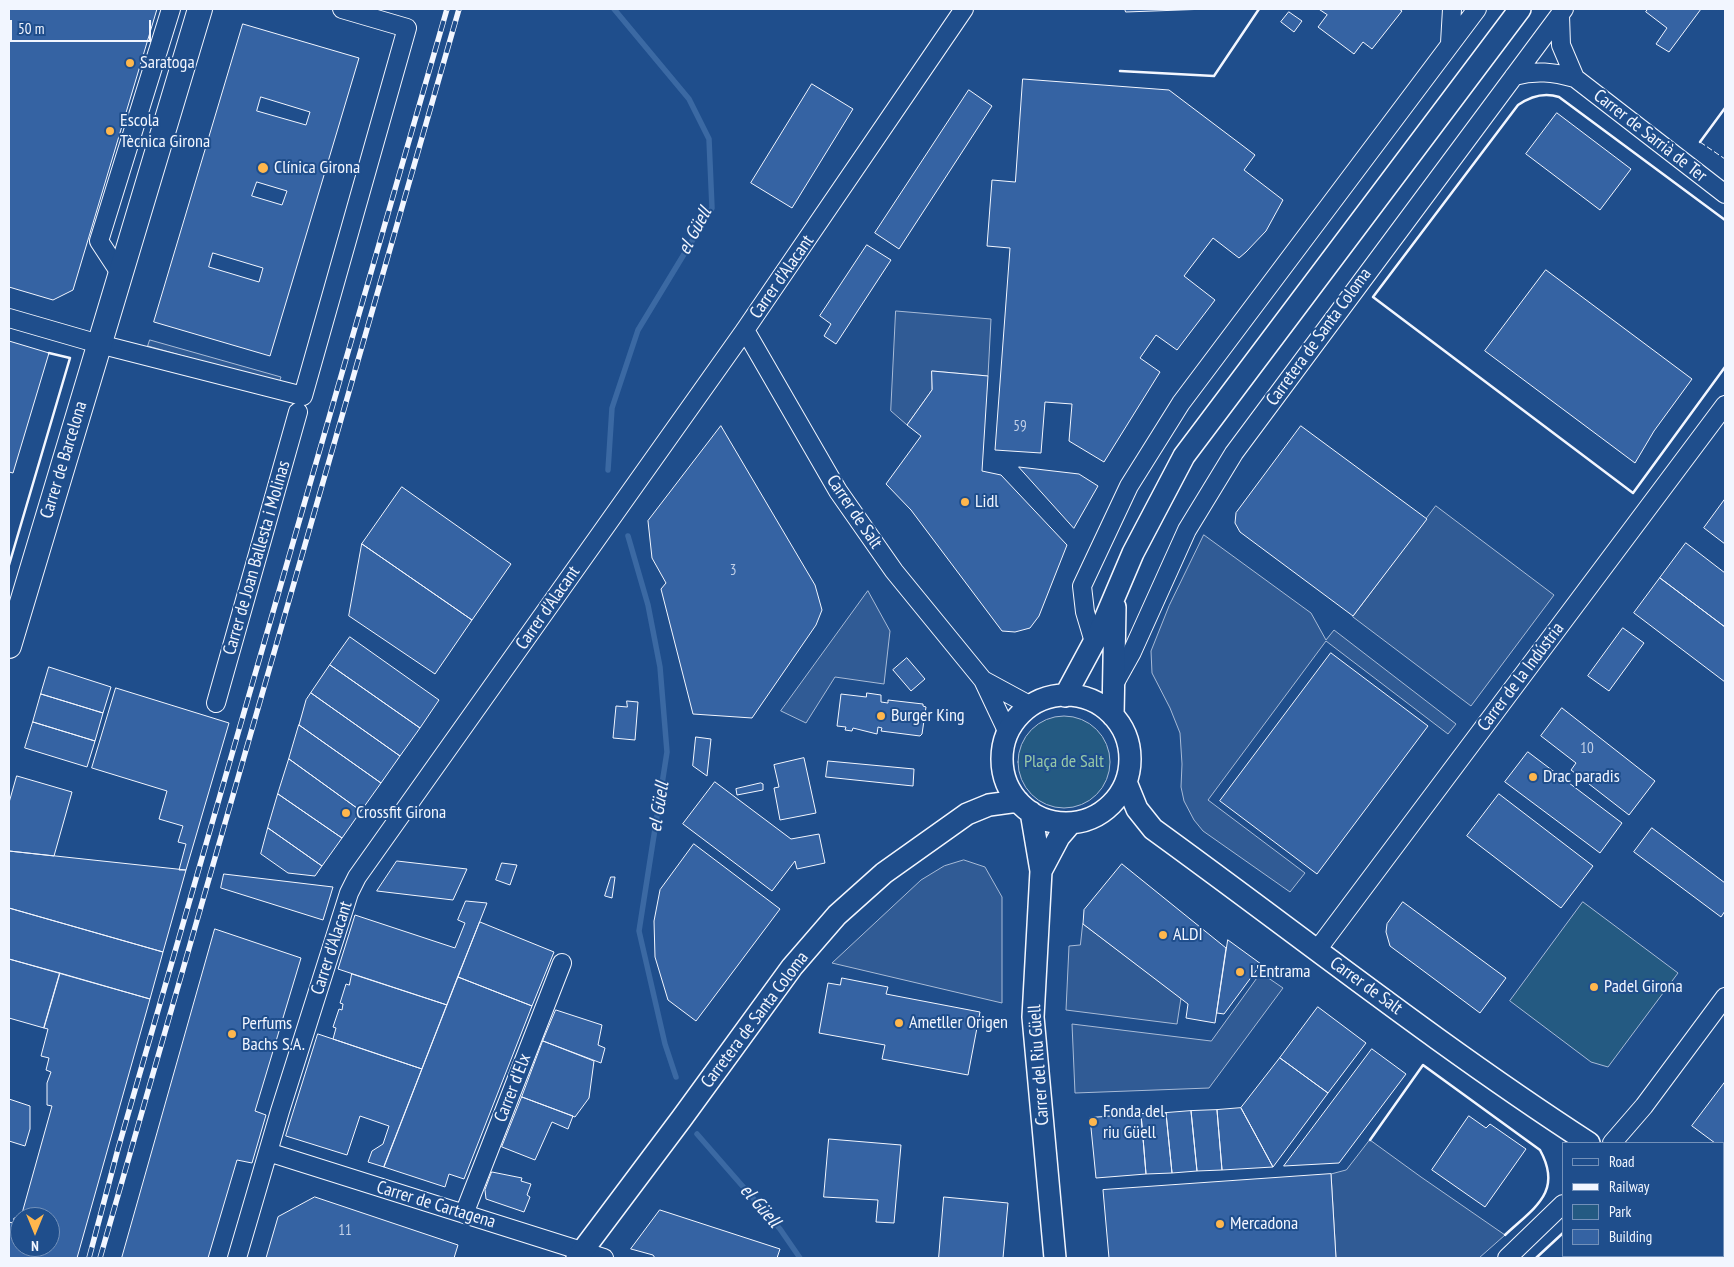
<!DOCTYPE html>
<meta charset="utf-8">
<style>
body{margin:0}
#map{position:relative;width:1734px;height:1267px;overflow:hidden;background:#1f4e8c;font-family:"PT Sans Narrow",sans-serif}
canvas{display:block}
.frame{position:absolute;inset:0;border:10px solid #f2f6ff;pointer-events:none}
.legend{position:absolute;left:1562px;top:1142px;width:162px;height:115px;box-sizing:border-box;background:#1f4e8c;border:1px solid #7391ba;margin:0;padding:6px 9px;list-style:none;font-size:15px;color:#f2f6ff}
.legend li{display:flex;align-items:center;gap:10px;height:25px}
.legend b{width:25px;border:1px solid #7391ba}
.north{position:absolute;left:10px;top:1207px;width:50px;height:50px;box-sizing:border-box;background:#1f4e8c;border:1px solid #7391ba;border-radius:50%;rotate:180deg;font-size:14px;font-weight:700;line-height:20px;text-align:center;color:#f2f6ff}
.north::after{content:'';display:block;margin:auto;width:18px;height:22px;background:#ffb74d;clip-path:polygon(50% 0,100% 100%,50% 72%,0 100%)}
.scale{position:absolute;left:10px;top:20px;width:141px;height:22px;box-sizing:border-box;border:2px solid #f2f6ff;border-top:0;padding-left:6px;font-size:15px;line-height:18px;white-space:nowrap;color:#f2f6ff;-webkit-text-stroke:4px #1f4e8c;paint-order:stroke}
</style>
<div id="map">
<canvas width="1734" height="1267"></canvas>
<div class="frame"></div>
<ul class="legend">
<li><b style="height:6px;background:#1f4e8c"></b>Road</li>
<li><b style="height:6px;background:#f2f6ff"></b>Railway</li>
<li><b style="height:14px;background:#245a82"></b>Park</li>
<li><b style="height:14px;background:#3563a3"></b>Building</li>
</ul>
<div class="north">N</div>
<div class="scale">50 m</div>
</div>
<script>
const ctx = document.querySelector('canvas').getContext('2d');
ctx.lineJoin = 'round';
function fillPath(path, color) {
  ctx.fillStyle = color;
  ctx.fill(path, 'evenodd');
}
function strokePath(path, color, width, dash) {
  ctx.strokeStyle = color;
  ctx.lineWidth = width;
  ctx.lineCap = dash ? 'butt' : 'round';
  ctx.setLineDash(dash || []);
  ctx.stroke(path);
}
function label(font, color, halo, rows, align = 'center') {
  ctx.font = font + ' "PT Sans Narrow",sans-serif';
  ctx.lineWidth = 4;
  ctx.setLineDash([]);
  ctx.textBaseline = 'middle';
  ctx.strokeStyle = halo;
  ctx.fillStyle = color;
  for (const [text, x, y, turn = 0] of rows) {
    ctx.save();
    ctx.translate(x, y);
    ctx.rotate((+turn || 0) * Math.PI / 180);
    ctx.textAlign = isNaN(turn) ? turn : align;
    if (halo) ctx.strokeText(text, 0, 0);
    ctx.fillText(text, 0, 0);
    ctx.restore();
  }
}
const green = new Path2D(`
 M1018 762a46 46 0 1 1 92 0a46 46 0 1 1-92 0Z
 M1583,902L1678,973L1608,1067L1591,1062L1510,1001Z`);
fillPath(green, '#245a82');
strokePath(green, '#a8bbd7', 1);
const parking = new Path2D(`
 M896,311L991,319L988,376L932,371V390L907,425L891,411Z
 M150,340L281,377L279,383L148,346Z
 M1436,506L1554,595L1471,706L1353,617Z
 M1204,535L1311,613L1326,640L1334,630L1456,724L1448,734L1326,641L1208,800L1305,873L1290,892L1203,831L1194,820L1184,801L1181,787L1182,764L1180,733L1170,708L1152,673L1151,651L1169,606Z
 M868,591L890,631L884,684L835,677L806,723L781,711Z
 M964,860L985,867L1002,897V1003L832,963L921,880L944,866Z
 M1083,924L1181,998L1177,1024L1066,1010L1069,946L1080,945Z
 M1261,973L1283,988L1209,1088L1075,1093L1072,1024L1211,1041Z
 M1370,1140L1421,1177L1505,1235L1479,1258H1336L1331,1174L1346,1170Z`);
fillPath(parking, '#305b95');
strokePath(parking, '#a8bbd7', 1);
strokePath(new Path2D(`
 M608,470L612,408L638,330L712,208L709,139L689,99L614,9
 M628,536L648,605L660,667L667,752L639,931L665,1044L676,1077
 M697,1134L780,1229L800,1258`), '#3b69a3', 5.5);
const building = new Path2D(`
 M9,9H157L73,290L53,300L9,287Z
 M1125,9H1208L1126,12Z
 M1319,9H1399L1402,11L1372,49L1363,42L1354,54L1318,27L1327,15Z
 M1648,9H1701L1669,52L1656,44L1667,28L1646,12Z
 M1289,12L1302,21L1294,32L1281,22Z
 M243,24L359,58L270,356L154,322ZM261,97L310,112L306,125L257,111ZM257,182L287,191L282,205L252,196ZM213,253L263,268L259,282L209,267Z
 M1023,79L1169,90L1255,155L1244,170L1283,200L1266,231L1246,252L1239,258L1213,238L1184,276L1215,300L1177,350L1156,335L1140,358L1160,372L1104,462L1069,441L1072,404L1045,402L1041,453L995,450L1010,248L987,246L992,180L1015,182Z
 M812,84L853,109L792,208L751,183Z
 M969,90L992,106L899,249L875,233Z
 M1557,113L1631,169L1600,210L1526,154Z
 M867,245L891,260L836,344L824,336L831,324L820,316Z
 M1546,270L1692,379L1654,431L1635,463L1485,351Z
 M9,341L49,353L13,473L9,472Z
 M932,371L988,376L982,471L1001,475L1067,545L1039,616L1030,628L1015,632L1002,631L911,510L886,484L921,436L907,425L932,390Z
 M721,426L815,585L822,610L816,625L752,718L693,714L661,589L666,583L652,558L648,521Z
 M1301,426L1427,519L1353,616L1240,532L1235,523L1236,513Z
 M1019,467L1079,474L1098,486L1074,528Z
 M402,487L511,564L472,620L362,544Z
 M1725,499V544L1704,528Z
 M1686,543L1725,573V627L1660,578Z
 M362,544L472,620L435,674L349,616Z
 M1660,578L1725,627V682L1634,613Z
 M1623,628L1644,643L1609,691L1588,676Z
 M350,637L439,700L420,728L330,665Z
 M1331,653L1428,726L1317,874L1220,801Z
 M907,658L925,679L911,691L893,670Z
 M330,665L420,728L400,756L311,693Z
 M49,667L111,687L103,713L41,694Z
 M116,688L229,723L186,870H179L186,844L178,842L183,826L159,819L167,791L92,768Z
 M311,693L400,756L381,783L299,725L306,700Z
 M867,693L881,695V702L888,703V700L923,704V706L926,707L922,734L920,736L881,731L882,728L878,727L877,734L853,728L852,731L845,730L846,727L837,726L841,694L866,697Z
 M41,694L103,713L95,741L33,722Z
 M627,701L638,702L635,740L613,738L616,706L627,707Z
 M1562,708L1655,781L1629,815L1571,770L1576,763L1541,736Z
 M33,722L95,741L87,767L25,748Z
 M299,725L381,783L361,811L289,759Z
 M696,737L711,739L707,776L693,766Z
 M1528,752L1622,823L1600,853L1505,782Z
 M804,758L816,813L780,820L774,788L779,787L774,765Z
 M289,759L361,811L342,838L278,794Z
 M828,761L914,769L913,786L826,777Z
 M17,776L72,792L54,856L9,851V803Z
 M715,782L791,839L819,834L825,863L797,869L795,861L772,891L683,824Z
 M761,783L763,784V790L737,795L736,789Z
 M278,794L342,838L322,866L268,828Z
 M1499,794L1593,866L1561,908L1467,836Z
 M268,828L322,866L315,876L288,873L261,854Z
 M1652,828L1725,883V911L1721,917L1634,852Z
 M694,844L780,909L696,1021L668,1000L655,957L654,921L660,890Z
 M9,851L186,870L163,952L9,908Z
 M397,861L467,869L453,900L377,891Z
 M502,863L517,865L510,885L496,880Z
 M1122,864L1226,948L1215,1023L1186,1018L1188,1004L1083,924L1084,910Z
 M224,874L333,887L323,920L221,888Z
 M611,877H615L612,898L605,896Z
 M466,901L487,903L447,1005L338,969L355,915L455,948L465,923L458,920Z
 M1403,902L1506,978L1480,1013L1390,946L1386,932L1387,924Z
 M9,908L163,952L150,999L9,959Z
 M480,922L554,952L532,1006L458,977Z
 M215,929L301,958L255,1111L266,1115L252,1163L237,1160L208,1258H122Z
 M1228,940L1261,964L1224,1014L1217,1013Z
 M9,959L60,973L44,1028L9,1018Z
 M60,973L150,999L77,1258H9V1222L13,1223L14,1218L20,1219V1247H50V1217H21L52,1106L47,1105V1083L51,1072L46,1070L49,1058L41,1056L48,1029L44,1028Z
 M352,974L447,1005L422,1069L333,1039L336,1028L333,1027L339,1009L342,1010L343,1004L340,1003L346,984L349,985Z
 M458,977L532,1006L464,1179L449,1174L445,1187L384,1167Z
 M842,978L888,987L886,994L980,1012L968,1075L882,1059L885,1045L819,1033L828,983L840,985Z
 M1318,1007L1366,1043L1328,1093L1280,1058Z
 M556,1010L602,1025L598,1045L605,1048L601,1063L543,1041Z
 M318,1034L422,1069L384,1167L368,1162L372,1151L383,1144L389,1126L360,1116L347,1155L286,1136Z
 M543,1041L594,1061L589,1098L575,1117L522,1097Z
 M1372,1049L1406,1074L1339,1163L1284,1166Z
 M1280,1058L1328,1093L1273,1167L1241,1108Z
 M1725,1082V1151L1723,1149V1143H1715L1692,1126Z
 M522,1097L573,1116L568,1129L552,1122L535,1160L502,1147Z
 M9,1099L30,1106V1129L25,1146L9,1141Z
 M1241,1108L1273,1167L1222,1170L1217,1110Z
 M1217,1110L1222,1170L1197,1171L1191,1111Z
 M1191,1111L1197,1171L1172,1173L1166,1113Z
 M1166,1113L1172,1173L1146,1174L1141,1114Z
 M1141,1114L1146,1174L1096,1178L1090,1118Z
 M1469,1116L1486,1128L1490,1124L1526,1149L1485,1207L1432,1170Z
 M829,1139L901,1145L894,1223L876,1222L878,1200L824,1197Z
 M492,1172L522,1178L521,1181L531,1184L527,1195L530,1197L524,1212L486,1199L485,1190Z
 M1331,1174L1336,1258H1109L1103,1190Z
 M315,1197L458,1245L454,1258H266L278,1217Z
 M944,1197L1008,1203L1003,1258H939Z
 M660,1210L780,1249L777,1258H655L653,1255L631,1249Z`);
fillPath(building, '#3563a3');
strokePath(building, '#f2f6ff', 1);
const minor = new Path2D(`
 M1560,15L1561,45L1575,78
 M1450,43L1452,9
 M1514,76C1536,70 1553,72 1575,78L1725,194
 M120,273L99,241L171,9
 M9,318L99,344L303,396L407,28L342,9
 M745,330L838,491L894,571L983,680L1008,733
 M1094,642L1085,612L1082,586L1129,486L1181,403L1477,9
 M983,680L1031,706
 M1113,686L1132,652L1187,530L1234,453L1564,9
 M216,703L298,412
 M1317,950L1725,405
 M1612,1143L1644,1106L1725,997
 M268,1152L604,1258
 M464,1214L562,963
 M237,1258L280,1111L349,893L357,877L745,330L964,9
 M1507,1258L1563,1204`);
const tertiary = new Path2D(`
 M1002 759a64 64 0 1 1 128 0a64 64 0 1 1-128 0Z
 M1065,696L1099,633L1133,553L1184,456L1520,9
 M1113,716L1115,607
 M1126,782L1137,809L1153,829C1298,934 1439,1046 1589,1143
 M1031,812L1041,871L1033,1017L1055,1258
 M1041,871L1059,837L1071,823
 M1723,1221L1725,1222
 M577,1258L682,1118L792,967L837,915L884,873L967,814L989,805L1018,801`);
const secondary = new Path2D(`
 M9,646L200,9`);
strokePath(minor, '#f2f6ff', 20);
strokePath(tertiary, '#f2f6ff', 24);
strokePath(secondary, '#f2f6ff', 26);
strokePath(minor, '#1f4e8c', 18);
strokePath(tertiary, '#1f4e8c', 21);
strokePath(secondary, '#1f4e8c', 24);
const rail = new Path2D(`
 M89,1258L118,1149L447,9
 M100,1258L459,9`);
strokePath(rail, '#f2f6ff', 5.5);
strokePath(rail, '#1f4e8c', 4, [11]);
strokePath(new Path2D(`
 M1700,142L1725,159`), '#f2f6ff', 1, [6, 2.5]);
strokePath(new Path2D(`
 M1120,71L1214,76L1259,9
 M1700,142L1725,108
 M1725,220L1559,97C1544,92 1531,96 1518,105L1373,297L1633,493L1725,367
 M9,565L70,358L49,353
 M1370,1140L1423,1065L1540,1150C1563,1192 1535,1207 1505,1235
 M1723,1252L1725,1254
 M1536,1258L1563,1233`), '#f2f6ff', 2.5);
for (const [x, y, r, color] of [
 [130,63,5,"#ffb74d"],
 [110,131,5,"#ffb74d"],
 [263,168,6,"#ffb74d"],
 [965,502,5,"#ffb74d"],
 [881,716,5,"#ffb74d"],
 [1533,777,5,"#ffb74d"],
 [346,813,5,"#ffb74d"],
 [1163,935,5,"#ffb74d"],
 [1240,972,5,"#ffb74d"],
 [1594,987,5,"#ffb74d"],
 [899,1023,5,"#ffb74d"],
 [232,1034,5,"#ffb74d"],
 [1093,1122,5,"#ffb74d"],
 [1220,1224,5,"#ffb74d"]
]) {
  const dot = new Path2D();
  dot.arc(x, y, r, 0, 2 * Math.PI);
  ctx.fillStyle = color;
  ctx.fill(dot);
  strokePath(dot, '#1f4e8c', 2);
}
label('15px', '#c3d1e8', null, [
 ["59",1020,427],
 ["3",733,571],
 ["10",1587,749],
 ["11",345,1231]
]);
label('18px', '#f2f6ff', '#1f4e8c', [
 ["Saratoga",140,63],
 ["Escola",120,121],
 ["Tècnica Girona",120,142],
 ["Clínica Girona",274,168],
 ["Lidl",975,502],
 ["Burger King",891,716],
 ["Drac paradis",1543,777],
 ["Crossfit Girona",356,813],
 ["ALDI",1173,935],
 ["L'Entrama",1250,972],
 ["Padel Girona",1604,987],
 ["Ametller Origen",909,1023],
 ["Perfums",242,1024],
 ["Bachs S.A.",242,1045],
 ["Fonda del",1103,1112],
 ["riu Güell",1103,1133],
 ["Mercadona",1230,1224]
], 'left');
label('18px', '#f2f6ff', '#1f4e8c', [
 ["Carrer de Sarrià de Ter",1650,136,38],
 ["Carrer d'Alacant",782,277,-55],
 ["Carretera de Santa Coloma",1319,337,-54],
 ["Carrer de Barcelona",64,460,-73],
 ["Carrer de Salt",854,512,56],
 ["Carrer de Joan Ballesta i Molinas",257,558,-74],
 ["Carrer d'Alacant",548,608,-55],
 ["Carrer de la Indústria",1521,677,-53],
 ["Carrer d'Alacant",332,948,-72],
 ["Carrer de Salt",1366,986,36],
 ["Carretera de Santa Coloma",755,1020,-53],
 ["Carrer del Riu Güell",1039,1065,-94],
 ["Carrer d'Elx",513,1088,-69],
 ["Carrer de Cartagena",436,1205,17]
]);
label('18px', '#97c8a6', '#1f4e8c', [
 ["Plaça de Salt",1064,762]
]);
label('italic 19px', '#f2f6ff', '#1f4e8c', [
 ["el Güell",695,231,-62],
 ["el Güell",659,807,-81],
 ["el Güell",760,1206,49]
]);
</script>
